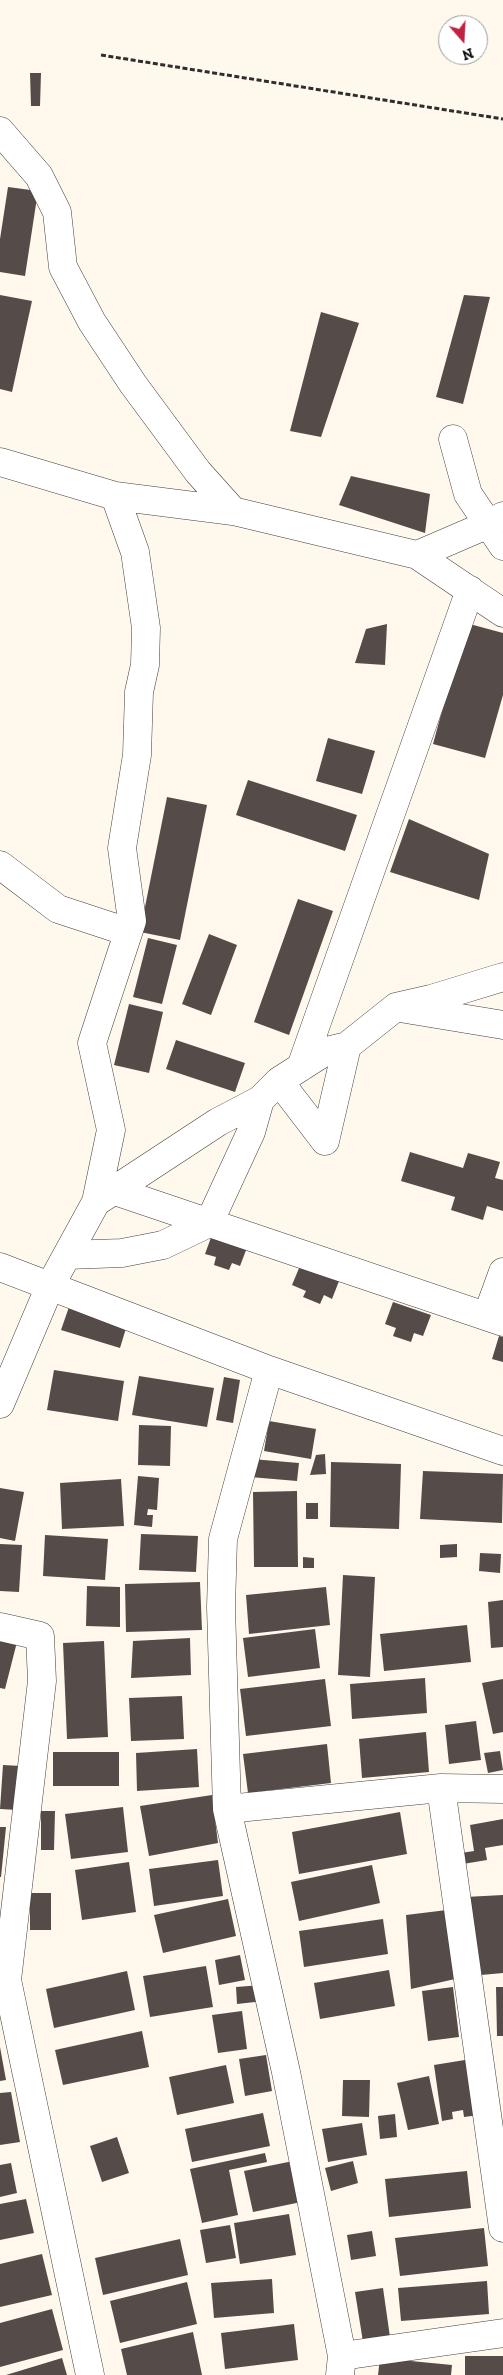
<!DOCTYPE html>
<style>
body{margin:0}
#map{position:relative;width:503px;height:2375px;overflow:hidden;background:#fff8ec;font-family:"Zilla Slab",serif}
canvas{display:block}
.north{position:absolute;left:438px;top:15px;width:50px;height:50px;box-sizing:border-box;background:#fff;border:1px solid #9e9e9e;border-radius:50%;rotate:161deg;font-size:14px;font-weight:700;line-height:20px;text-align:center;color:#0c0c0c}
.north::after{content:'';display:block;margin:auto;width:18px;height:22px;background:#be2343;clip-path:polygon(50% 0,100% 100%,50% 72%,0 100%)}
</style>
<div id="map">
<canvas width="503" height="2375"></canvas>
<div class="north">N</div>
</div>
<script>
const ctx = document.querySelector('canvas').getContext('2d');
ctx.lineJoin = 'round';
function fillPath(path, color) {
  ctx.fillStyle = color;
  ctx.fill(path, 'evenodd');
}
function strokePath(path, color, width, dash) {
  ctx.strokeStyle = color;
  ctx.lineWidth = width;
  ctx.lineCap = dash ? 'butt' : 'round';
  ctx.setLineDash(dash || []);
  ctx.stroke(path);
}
fillPath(new Path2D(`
 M30,73H41L40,106H31Z
 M8,187L38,191L25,276L0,272V239Z
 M0,295L32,301L12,392L0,389Z
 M464,295L490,297L463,404L436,397Z
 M321,312L359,323L321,437L290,431Z
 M351,476L430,494L425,533L339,505Z
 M466,623L503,633V695L485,758L433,744Z
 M387,624L385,665L355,663L366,629Z
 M328,738L375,751L362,794L316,781Z
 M248,780L357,815L345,851L236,815Z
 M167,797L207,805L180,940L140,932Z
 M409,819L489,854L479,900L390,872Z
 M298,899L333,911L289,1035L254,1022Z
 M209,934L237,945L211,1015L182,1004Z
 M148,938L177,945L162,1004L133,997Z
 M129,1004L163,1012L149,1073L114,1065Z
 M176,1040L245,1063L235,1092L166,1069Z
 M410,1152L463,1168L468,1153L500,1162L495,1178L503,1180V1211L487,1206L483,1220L451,1210L455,1197L401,1181Z
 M213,1232L248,1245L240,1266L232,1263L229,1270L214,1265L216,1257L205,1254Z
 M302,1261L341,1276L332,1299L324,1295L320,1304L303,1297L306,1291L292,1285Z
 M393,1302L431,1315L423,1336L414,1333L411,1342L393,1336L396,1328L385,1324Z
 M69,1307L127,1325L120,1348L61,1330Z
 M499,1336L503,1337V1362L492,1359Z
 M54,1370L124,1381L118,1421L47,1410Z
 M139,1376L214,1388L207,1427L132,1415Z
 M224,1377L240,1380L233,1423L216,1420Z
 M269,1421L316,1429L311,1459L264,1451Z
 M139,1425L171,1426L170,1466L138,1465Z
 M325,1454L326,1474L310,1475L316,1455Z
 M252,1459L299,1463L297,1481L250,1477Z
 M331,1462L401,1464L399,1529L330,1527Z
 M423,1471L503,1474L502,1523L420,1519Z
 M138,1476L159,1478L157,1510L148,1509L147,1515H153L152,1527L134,1525Z
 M121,1479L124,1526L62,1529L60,1483Z
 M0,1488L24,1492L15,1541L0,1538Z
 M297,1491L298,1567H254L253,1492Z
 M306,1503H318V1519H306Z
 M141,1534L198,1536L196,1572L139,1570Z
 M45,1535L108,1539L105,1580L43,1576Z
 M0,1544L22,1545L19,1592L0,1591Z
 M457,1544V1557L440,1558V1545Z
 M480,1553L501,1554L500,1573L479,1571Z
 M303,1557L314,1558V1568H303Z
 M343,1575L375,1577L370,1677L338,1675Z
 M200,1582L202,1630L126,1632L125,1584Z
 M87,1586L120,1587V1627L86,1626Z
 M326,1587L330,1625L249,1634L246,1595Z
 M503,1600V1647L491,1648L488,1602Z
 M467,1625L471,1662L384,1671L380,1634Z
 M315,1629L320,1668L248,1677L243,1638Z
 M0,1638L17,1642L5,1689L0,1688Z
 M190,1638L191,1675L131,1678L133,1641Z
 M104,1641L108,1737L67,1739L63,1643Z
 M425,1678L427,1713L352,1719L350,1684Z
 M325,1679L331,1726L246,1736L240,1689Z
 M503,1679V1732L493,1734L482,1683Z
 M182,1696L184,1739L131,1741L129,1698Z
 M476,1721L481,1760L449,1764L445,1725Z
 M426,1732L429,1772L362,1778L359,1739Z
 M327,1744L331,1783L248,1793L243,1754Z
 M197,1749L199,1787L137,1791L136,1753Z
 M500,1751L503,1770L488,1773L484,1753Z
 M53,1752H119V1786H53Z
 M3,1765L21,1766L18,1810L0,1809Z
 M212,1795L218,1843L149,1856L140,1806Z
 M123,1807L128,1852L71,1859L65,1814Z
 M41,1811H55L54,1850H41Z
 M400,1812L407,1854L299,1874L292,1832Z
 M503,1819V1845L485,1848L487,1860L463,1864L461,1853L474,1851L470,1825Z
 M0,1827H6L1,1877H0Z
 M218,1860L223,1896L154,1906L149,1869Z
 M129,1862L136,1912L82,1920L75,1870Z
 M372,1865L380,1903L299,1921L291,1882Z
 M30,1893H51V1930H30Z
 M503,1895V1973L470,1976L465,1897Z
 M228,1899L236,1936L163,1953L154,1915Z
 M447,1910L455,1979L411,1989L406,1915Z
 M383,1919L388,1954L304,1967L299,1931Z
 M240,1955L245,1980L219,1985L215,1960Z
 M206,1966L213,2007L150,2017L143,1976Z
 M389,1970L395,2006L320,2019L314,1983Z
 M127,1971L135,2010L54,2028L46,1989Z
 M262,1985L264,2001L237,2004L236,1987Z
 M453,1987L459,2037L428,2041L422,1991Z
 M496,1987H503V2036H497Z
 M242,2011L247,2049L218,2053L212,2015Z
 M142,2031L149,2067L63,2085L55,2050Z
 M0,2047L6,2080L0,2081Z
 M266,2055L272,2091L245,2096L239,2059Z
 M471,2059L479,2115L464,2117L463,2110L452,2112L453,2119L442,2121L434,2065Z
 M226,2065L234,2103L177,2115L169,2077Z
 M429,2076L439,2124L408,2130L397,2083Z
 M343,2080H370L369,2117L342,2116Z
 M11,2092L20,2142L0,2145V2093Z
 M263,2113L270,2146L192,2162L185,2129Z
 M395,2114L397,2137L380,2139L378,2116Z
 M362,2123L367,2155L328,2162L322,2129Z
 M117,2137L129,2173L102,2182L90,2146Z
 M265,2153L267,2162L229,2170L238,2215L202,2223L190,2169Z
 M298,2160L306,2201L253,2212L244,2171Z
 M353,2161L358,2183L331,2191L325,2168Z
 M11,2163L17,2193L0,2197V2165Z
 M467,2171L471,2208L389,2217L385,2179Z
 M26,2199L34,2233L0,2240V2204Z
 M289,2214L296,2255L240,2264L234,2223Z
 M230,2225L236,2258L206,2263L200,2230Z
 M484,2228L488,2266L400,2276L395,2238Z
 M372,2231L376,2256L351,2260L347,2235Z
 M180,2239L188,2275L103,2295L95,2258Z
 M42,2254L52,2295L0,2307V2264Z
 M272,2279L274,2313L214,2318L211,2283Z
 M487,2281L489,2314L401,2321L398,2288Z
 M187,2282L197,2324L120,2343L110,2301Z
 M383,2288L390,2337L363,2342L355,2292Z
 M52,2309L63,2350L0,2367V2323Z
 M294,2324L298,2360L225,2369L221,2333Z
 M193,2332L202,2375H127L121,2349Z
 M465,2356H503V2375H465Z
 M62,2358L67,2375H6Z
 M380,2358L452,2365L451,2375H378Z`), '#554c49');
const minor = new Path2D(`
 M0,131L39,176L57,212L63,267L92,322L133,384L198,472L233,511
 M453,439L468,494L503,546
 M0,462L115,496L135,552L146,628L145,665L139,692L137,755L122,848L132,921L92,1043L111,1130L96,1202L50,1286L0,1404
 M115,496L233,511L417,555L503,613
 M417,555L489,524L503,516
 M0,865L58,909L128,932
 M406,1009L503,1025
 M301,1067L470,590
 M279,1081L325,1141
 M325,1141L347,1046
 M112,1190L503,1322
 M96,1202L218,1122L260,1100L279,1081L326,1051L347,1046L396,1007L431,999L503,977
 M68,1255L122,1253L163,1245L209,1223L251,1132L260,1100
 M0,1267L269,1370L503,1451
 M487,1316L503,1272
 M269,1370L223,1539L221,1607L227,1809L286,2072L342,2356L340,2375
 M0,1627L40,1636L42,1681L7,1980L90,2375
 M441,1788L503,2228
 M227,1809L441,1788L503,1789
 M342,2356L503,2333`);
strokePath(minor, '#3f3f3f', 29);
strokePath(new Path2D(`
 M101,55L503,119`), '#2e2e2e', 3, [5, 2.5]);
strokePath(minor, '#fff', 28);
</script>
